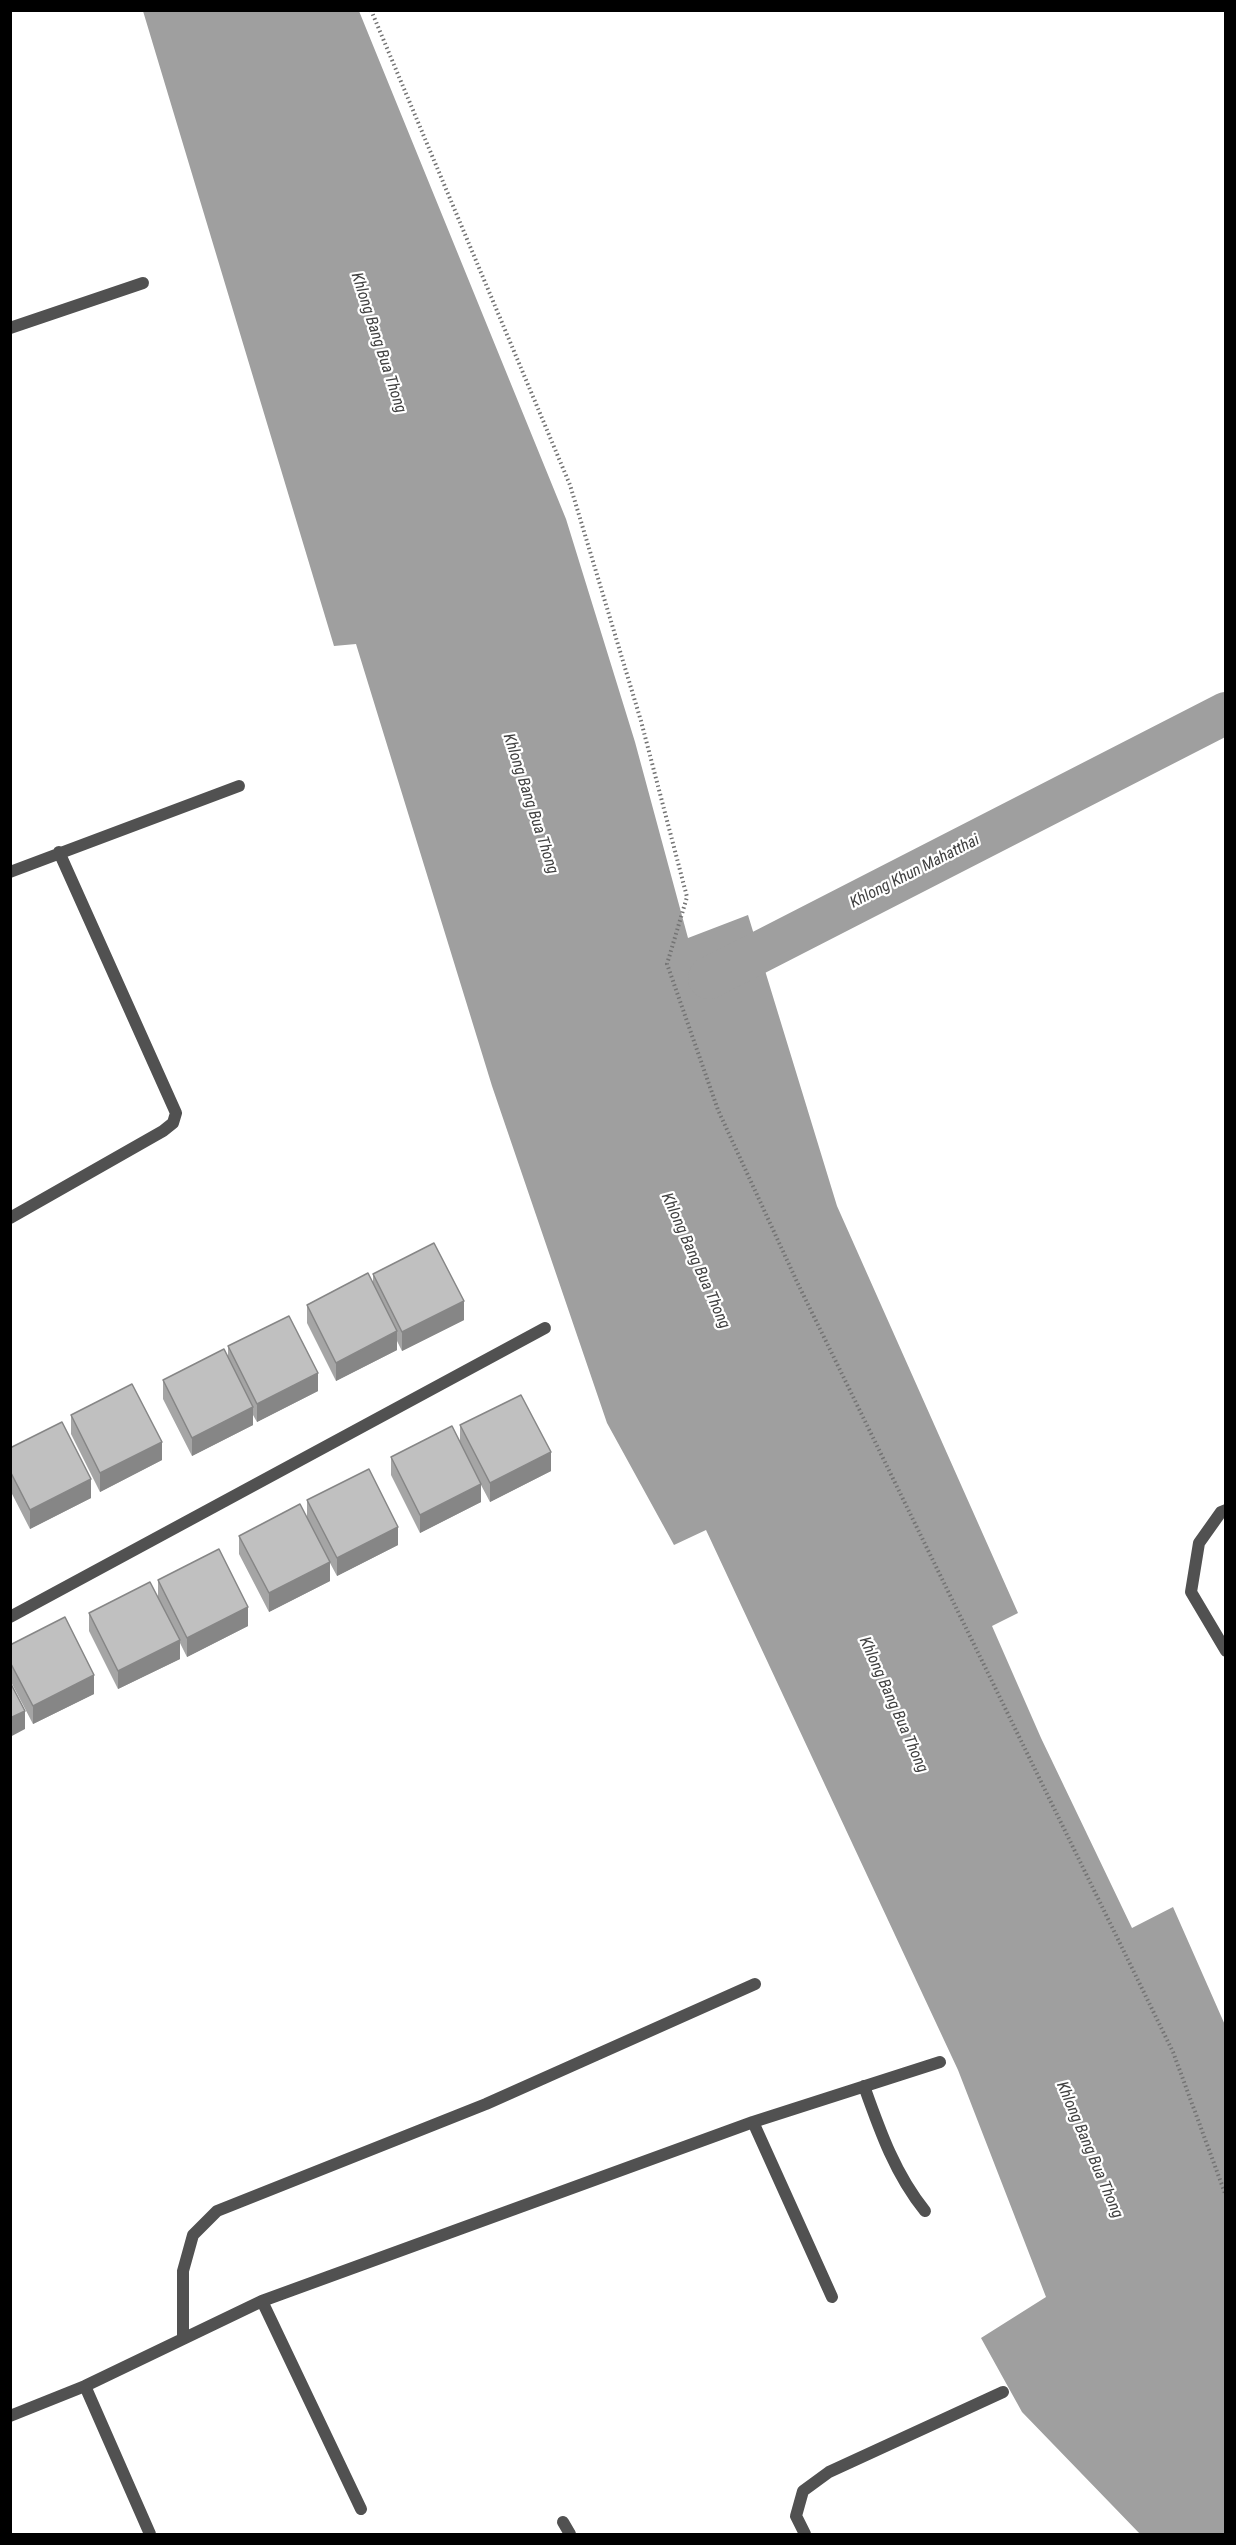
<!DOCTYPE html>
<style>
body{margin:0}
#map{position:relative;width:1236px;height:2545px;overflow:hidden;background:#fff;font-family:"Roboto Condensed",sans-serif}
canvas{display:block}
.frame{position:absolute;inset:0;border:12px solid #000;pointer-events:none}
</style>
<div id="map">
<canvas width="1236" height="2545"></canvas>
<div class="frame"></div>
</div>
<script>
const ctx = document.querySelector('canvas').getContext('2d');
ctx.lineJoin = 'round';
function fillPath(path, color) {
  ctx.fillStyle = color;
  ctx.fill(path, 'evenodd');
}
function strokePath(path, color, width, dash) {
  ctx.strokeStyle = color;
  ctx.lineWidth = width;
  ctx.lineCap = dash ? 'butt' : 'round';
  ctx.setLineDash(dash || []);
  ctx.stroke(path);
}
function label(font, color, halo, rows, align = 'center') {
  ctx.font = font + ' "Roboto Condensed",sans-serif';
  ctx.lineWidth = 4.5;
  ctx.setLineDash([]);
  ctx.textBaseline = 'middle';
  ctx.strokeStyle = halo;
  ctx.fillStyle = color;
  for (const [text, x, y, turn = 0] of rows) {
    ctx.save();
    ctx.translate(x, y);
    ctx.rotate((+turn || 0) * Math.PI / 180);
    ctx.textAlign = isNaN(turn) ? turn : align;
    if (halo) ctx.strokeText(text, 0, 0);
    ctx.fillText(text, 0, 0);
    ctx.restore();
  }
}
fillPath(new Path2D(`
 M143,11H359L566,519L635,742L688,938L748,915L837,1206L1018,1613L992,1626L1041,1738L1132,1928L1173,1907L1225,2025V2534H1140L1022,2412L981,2338L1046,2297L958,2070L706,1530L674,1545L607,1423L492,1086L356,644L334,646Z`), '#9f9f9f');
strokePath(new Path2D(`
 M709,978L1226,713`), '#9f9f9f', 42);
strokePath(new Path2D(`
 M371,10L570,485L641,721L687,897L667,964L718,1110L798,1284L1173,2052L1226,2196`), '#737373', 4, [1.5, 3]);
strokePath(new Path2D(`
 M10,328L143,283
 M10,872L239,786
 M10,1218L163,1131L173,1123L176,1113L59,852
 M1226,1510L1221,1512L1199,1543L1191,1592L1226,1651
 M10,1617L545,1328
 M864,2086C880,2131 895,2174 925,2211
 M753,2122L832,2297
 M262,2301L361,2509
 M183,2339V2271L193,2235L217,2211L486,2104L755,1984
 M85,2386L150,2534
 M10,2416L85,2386L262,2301L753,2122L940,2062
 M563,2522L570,2534
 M805,2534L796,2516L803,2491L829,2472L1003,2392`), '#515151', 12);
fillPath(new Path2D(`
 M373,1274L464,1320L402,1351L397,1341V1350L336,1381L307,1323V1305L373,1282Z
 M228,1346L318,1391L257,1422L253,1415V1425L192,1456L163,1399V1380L228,1356Z
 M71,1415L162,1460L100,1492L71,1434Z
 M460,1425L551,1471L490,1502L481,1485V1502L420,1533L391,1475V1457L460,1442Z
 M10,1448L91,1498L30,1529L10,1490Z
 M307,1500L398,1545L337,1576L330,1563V1581L269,1612L239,1554V1536L307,1518Z
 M158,1580L248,1626L187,1657L180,1643V1659L118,1689L89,1631V1613L158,1597Z
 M10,1645L94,1694L33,1724L10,1680Z`), '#a5a5a5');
fillPath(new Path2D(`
 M464,1301V1320L402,1351V1332Z
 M397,1331V1350L336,1381V1363Z
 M318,1373V1391L257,1422V1404Z
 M253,1407V1425L192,1456V1438Z
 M162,1442V1460L100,1492V1473Z
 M551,1452V1471L490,1502V1483Z
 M91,1479V1498L30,1529V1510Z
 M481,1484V1502L420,1533V1515Z
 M398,1527V1545L337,1576V1558Z
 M330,1562V1581L269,1612V1593Z
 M248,1607V1626L187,1657V1638Z
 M180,1640V1659L118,1689V1671Z
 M94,1675V1694L33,1724V1706Z
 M25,1711V1729L10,1737V1718Z`), '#868686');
const building = new Path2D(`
 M434,1243L464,1301L402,1332L373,1274Z
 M368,1273L397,1331L336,1363L307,1305Z
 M289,1316L318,1373L257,1404L228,1346Z
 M224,1349L253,1407L192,1438L163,1380Z
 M132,1384L162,1442L100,1473L71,1415Z
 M521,1395L551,1452L490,1483L460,1425Z
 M62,1422L91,1479L30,1510L10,1471V1448Z
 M452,1426L481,1484L420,1515L391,1457Z
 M369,1469L398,1527L337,1558L307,1500Z
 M300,1504L330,1562L269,1593L239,1536Z
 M219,1549L248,1607L187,1638L158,1580Z
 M150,1582L180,1640L118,1671L89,1613Z
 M65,1617L94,1675L33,1706L10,1662V1645Z
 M10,1682L25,1711L10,1718Z`);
fillPath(building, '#c0c0c0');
strokePath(building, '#868686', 1.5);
label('italic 16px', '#404040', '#fff', [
 ["Khlong Bang Bua Thong",378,343,72],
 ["Khlong Bang Bua Thong",530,804,72],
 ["Khlong Khun Mahatthai",915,872,-27],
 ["Khlong Bang Bua Thong",695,1261,66],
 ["Khlong Bang Bua Thong",893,1705,66],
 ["Khlong Bang Bua Thong",1089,2150,67]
]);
</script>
